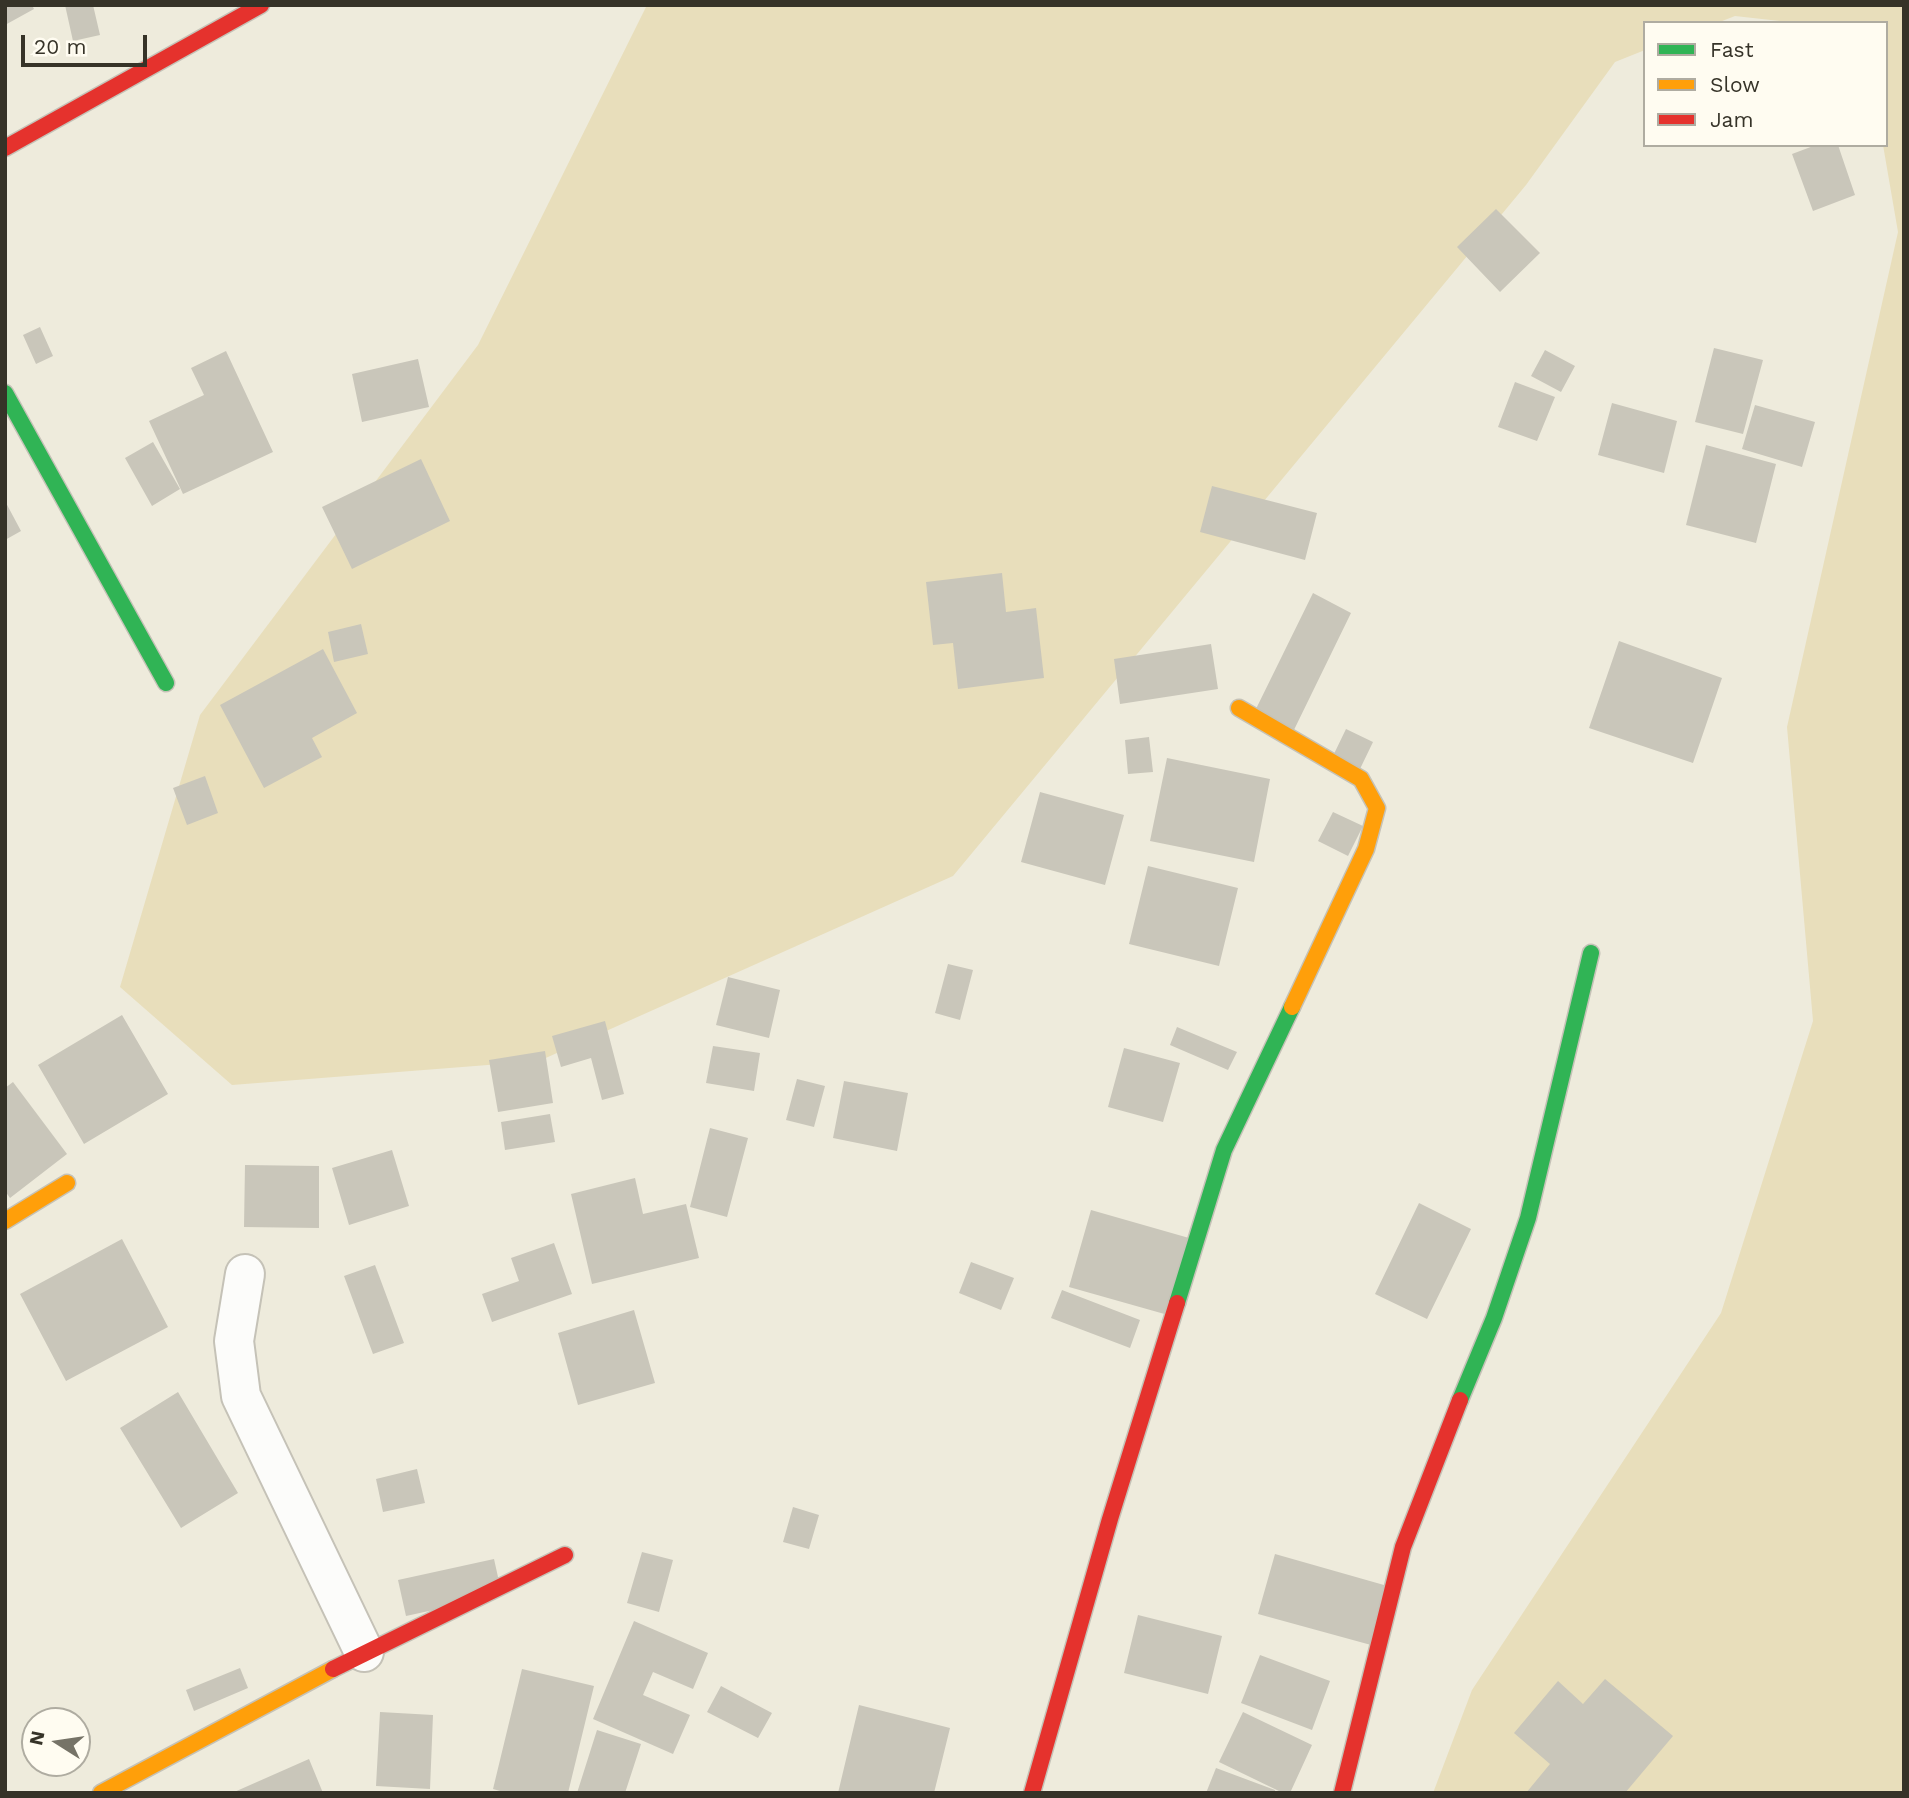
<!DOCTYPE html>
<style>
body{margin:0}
#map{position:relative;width:1909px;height:1798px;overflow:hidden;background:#eeebdc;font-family:"Work Sans",sans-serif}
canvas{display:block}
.frame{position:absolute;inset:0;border:7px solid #363328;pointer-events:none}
.legend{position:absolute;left:1643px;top:21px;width:245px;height:126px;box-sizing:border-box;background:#fffcf1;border:2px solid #afaca1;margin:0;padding:9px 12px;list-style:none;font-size:21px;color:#363328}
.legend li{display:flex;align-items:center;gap:14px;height:35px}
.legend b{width:35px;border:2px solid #afaca1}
.north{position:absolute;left:21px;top:1707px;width:70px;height:70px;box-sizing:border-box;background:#fffcf1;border:2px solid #afaca1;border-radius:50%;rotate:282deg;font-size:19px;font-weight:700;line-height:28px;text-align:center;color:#363328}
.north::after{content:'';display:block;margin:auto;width:24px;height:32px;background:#767367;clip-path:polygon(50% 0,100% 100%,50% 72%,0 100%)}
.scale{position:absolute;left:21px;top:35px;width:126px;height:32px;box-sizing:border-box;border:4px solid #363328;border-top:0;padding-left:9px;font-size:21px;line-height:24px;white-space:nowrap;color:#363328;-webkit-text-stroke:5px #fffcf1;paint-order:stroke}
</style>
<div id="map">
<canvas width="1909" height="1798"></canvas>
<div class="frame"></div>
<ul class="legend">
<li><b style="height:9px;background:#30b455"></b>Fast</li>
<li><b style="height:9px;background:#ff9f0a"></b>Slow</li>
<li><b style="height:9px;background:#e5322d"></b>Jam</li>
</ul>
<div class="north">N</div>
<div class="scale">20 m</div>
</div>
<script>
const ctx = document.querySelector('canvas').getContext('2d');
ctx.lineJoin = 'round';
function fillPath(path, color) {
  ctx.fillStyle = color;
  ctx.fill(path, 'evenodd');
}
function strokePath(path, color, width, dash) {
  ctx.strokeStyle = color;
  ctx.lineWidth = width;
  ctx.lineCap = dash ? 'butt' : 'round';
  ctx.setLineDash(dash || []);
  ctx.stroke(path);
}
fillPath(new Path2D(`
 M647,5H1904V1793H1433L1472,1690L1721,1313L1813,1021L1787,727L1898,232L1883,145H1886V23H1798L1735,16L1717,23H1645V50L1615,62L1526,185L953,876L539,1061L232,1085L120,987L200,715L478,345Z`), '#e8debb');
fillPath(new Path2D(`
 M5,5H32L34,9L5,25Z
 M65,5H93L100,35L73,41Z
 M1816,145H1838L1855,195L1813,211L1792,154Z
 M1496,209L1540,253L1500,292L1457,247Z
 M40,327L53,356L36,364L23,335Z
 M1714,348L1763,360L1743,434L1695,422Z
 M1545,350L1575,366L1561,392L1531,376Z
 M226,351L273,452L183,494L149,421L204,395L191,368Z
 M418,359L429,407L362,422L352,374Z
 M1515,382L1555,397L1537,441L1498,427Z
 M1612,403L1677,421L1664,473L1598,455Z
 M1755,405L1815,422L1802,467L1742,449Z
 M153,442L180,489L152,506L125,458Z
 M1706,445L1776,464L1756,543L1686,525Z
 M421,459L450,521L352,569L322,507Z
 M1212,486L1317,513L1305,560L1200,532Z
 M5,501L21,531L5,540Z
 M1002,573L1006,612L1036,608L1044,678L958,689L953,643L933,645L926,582Z
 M1313,593L1351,613L1291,736L1252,717Z
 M361,624L368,654L334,662L328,632Z
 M1619,641L1722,678L1693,763L1589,728Z
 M1211,644L1218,689L1120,704L1114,659Z
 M323,649L357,713L312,738L322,757L264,788L220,705Z
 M1346,729L1373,742L1359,771L1332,758Z
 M1149,737L1153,772L1128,774L1125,740Z
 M1167,758L1270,779L1254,862L1150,841Z
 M205,776L218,813L187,825L173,788Z
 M1040,792L1124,815L1105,885L1021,862Z
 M1333,812L1363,826L1348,856L1318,841Z
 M1148,866L1238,888L1219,966L1129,944Z
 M948,964L973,970L960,1020L935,1013Z
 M728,977L780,990L769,1038L716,1025Z
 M122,1015L168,1094L84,1144L38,1065Z
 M605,1021L624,1094L602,1100L591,1058L561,1067L552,1036Z
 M1177,1027L1237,1052L1228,1070L1170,1045Z
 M713,1046L760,1053L754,1091L706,1083Z
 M1124,1048L1180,1063L1163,1122L1108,1107Z
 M545,1051L553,1103L498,1112L489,1060Z
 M797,1079L825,1086L814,1127L786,1120Z
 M844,1081L908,1093L897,1151L833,1138Z
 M13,1082L67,1154L10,1198L5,1191V1088Z
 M550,1114L555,1142L505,1150L501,1122Z
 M710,1128L748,1138L727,1217L690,1207Z
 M392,1150L409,1206L349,1225L332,1168Z
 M245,1165L319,1166V1228L244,1227Z
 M635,1178L643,1214L686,1204L699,1258L592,1284L571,1194Z
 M1419,1203L1471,1229L1427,1319L1375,1294Z
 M1091,1210L1189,1238L1168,1315L1069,1287Z
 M122,1239L168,1327L66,1381L20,1294Z
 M554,1243L572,1294L492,1322L482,1294L519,1281L511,1258Z
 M971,1262L1014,1278L1001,1310L959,1293Z
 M375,1265L404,1343L373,1354L344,1276Z
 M1062,1290L1140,1320L1130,1348L1051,1318Z
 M634,1310L655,1383L578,1405L558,1333Z
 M178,1392L238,1493L181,1528L120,1428Z
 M417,1469L425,1503L383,1512L376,1479Z
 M793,1507L819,1515L809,1549L783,1542Z
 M642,1552L673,1560L659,1612L627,1603Z
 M1275,1554L1398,1589L1382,1648L1258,1614Z
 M494,1559L502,1595L406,1616L398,1580Z
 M1138,1615L1222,1636L1208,1694L1124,1673Z
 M634,1621L708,1653L693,1689L653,1672L643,1695L690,1715L673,1754L593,1719Z
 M1260,1655L1330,1681L1312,1730L1241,1703Z
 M240,1668L248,1688L194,1711L186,1690Z
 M522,1669L594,1686L568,1793H507L493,1789Z
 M1605,1679L1673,1736L1625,1793H1526L1550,1764L1514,1733L1558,1681L1583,1704Z
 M721,1686L772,1713L758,1738L707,1712Z
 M859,1705L950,1728L934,1793H838Z
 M380,1712L433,1715L430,1789L376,1786Z
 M1243,1712L1312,1745L1290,1793H1283L1219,1762Z
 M597,1730L641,1744L625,1793H577Z
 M309,1759L323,1793H232Z
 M1216,1768L1275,1790V1793H1206Z`), '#c9c6ba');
const street = new Path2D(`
 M245,1274L234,1341L241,1396L364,1652`);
const fast = new Path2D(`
 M5,393L166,683
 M1177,1303L1224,1150L1292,1007
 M1460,1400L1494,1318L1528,1218L1591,953`);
const slow = new Path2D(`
 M1239,708L1361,779L1377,808L1366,849L1292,1007
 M5,1221L67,1183
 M101,1793L333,1669`);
const jam = new Path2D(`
 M5,148L261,5
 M333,1669L565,1555
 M1032,1793L1110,1519L1177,1303
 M1342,1793L1403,1547L1460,1400`);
strokePath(street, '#c5c2b7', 42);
strokePath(fast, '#c5c2b7', 19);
strokePath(slow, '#c5c2b7', 19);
strokePath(jam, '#c5c2b7', 19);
strokePath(street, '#fcfcfa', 38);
strokePath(fast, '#30b455', 16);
strokePath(slow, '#ff9f0a', 16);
strokePath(jam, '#e5322d', 16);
</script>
